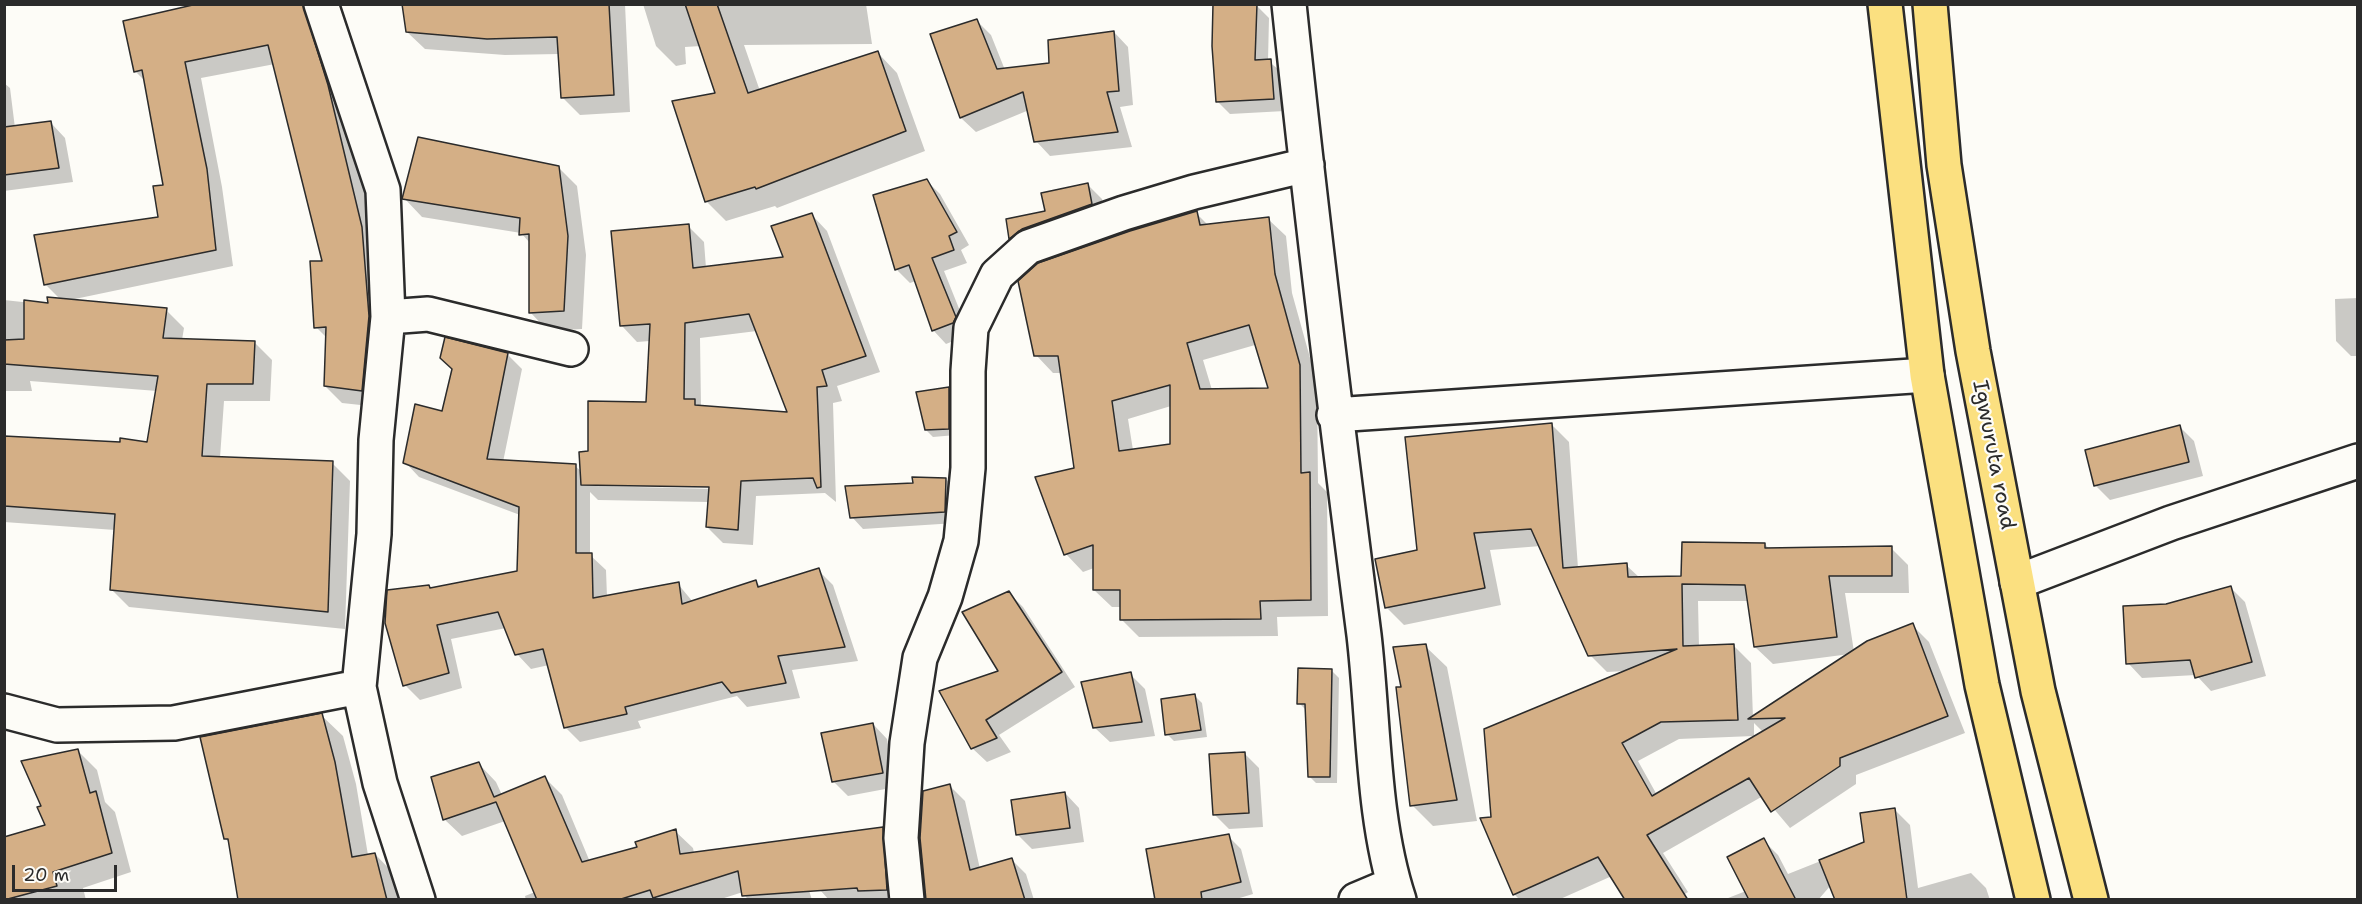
<!DOCTYPE html>
<style>
body{margin:0}
#map{position:relative;width:2362px;height:904px;overflow:hidden;background:#fdfcf7;font-family:"Shantell Sans",sans-serif}
canvas{display:block}
.frame{position:absolute;inset:0;border:6px solid #2b2b2b;pointer-events:none}
.scale{position:absolute;left:12px;top:865px;width:105px;height:27px;box-sizing:border-box;border:3px solid #2b2b2b;border-top:0;padding-left:8px;font-size:18px;line-height:21px;white-space:nowrap;color:#2b2b2b;-webkit-text-stroke:4px #fdfcf7;paint-order:stroke}
</style>
<div id="map">
<canvas width="2362" height="904"></canvas>
<div class="frame"></div>
<div class="scale">20 m</div>
</div>
<script>
const ctx = document.querySelector('canvas').getContext('2d');
ctx.lineJoin = 'round';
function fillPath(path, color) {
  ctx.fillStyle = color;
  ctx.fill(path, 'evenodd');
}
function strokePath(path, color, width, dash) {
  ctx.strokeStyle = color;
  ctx.lineWidth = width;
  ctx.lineCap = dash ? 'butt' : 'round';
  ctx.setLineDash(dash || []);
  ctx.stroke(path);
}
function label(font, color, halo, rows, align = 'center') {
  ctx.font = font + ' "Shantell Sans",sans-serif';
  ctx.lineWidth = 4.5;
  ctx.setLineDash([]);
  ctx.textBaseline = 'middle';
  ctx.strokeStyle = halo;
  ctx.fillStyle = color;
  for (const [text, x, y, turn = 0] of rows) {
    ctx.save();
    ctx.translate(x, y);
    ctx.rotate((+turn || 0) * Math.PI / 180);
    ctx.textAlign = isNaN(turn) ? turn : align;
    if (halo) ctx.strokeText(text, 0, 0);
    ctx.fillText(text, 0, 0);
    ctx.restore();
  }
}
fillPath(new Path2D(`
 M199,4H318L379,246V407L342,403L325,386L327,338L316,327L324,262L275,64L201,78L222,187L233,266L70,300L166,310L184,328L182,340L254,342L272,360L270,401H224L220,458L332,463L350,481L345,629L129,607L111,589L115,530L4,522V438L148,444L157,391L30,381L32,391H4V300L50,305L61,300L45,284L160,219L165,187L145,81L135,71Z
 M404,4H625L630,112L580,115L563,98L559,54L505,55L425,49L407,32Z
 M643,4H866L872,44L744,45L760,91L878,53L897,73L925,151L777,208L775,206L726,221L706,201L717,95L701,46L685,47L686,64L676,66L656,46Z
 M1256,5L1269,18L1268,61L1283,73L1285,111L1230,114L1218,102Z
 M977,21L991,35L1005,70L1050,64L1114,32L1128,47L1133,105L1120,107L1132,147L1050,156L1036,141L1029,110L976,132L961,118L932,35Z
 M4,83L10,88L15,128L51,123L65,138L73,182L4,191Z
 M559,168L577,186L586,255L582,329L548,331L530,312V243L521,233L422,217L404,198Z
 M926,180L940,194L969,245L961,250L967,263L944,271L968,331L966,336L946,344L933,330L916,281L910,283L897,270L875,196Z
 M1088,185L1102,199L1106,219L1025,253L1010,238L1007,221L1047,213Z
 M1196,213L1208,225L1268,219L1286,236L1292,293L1317,383L1318,483L1327,492L1328,616L1277,617L1278,636L1139,637L1122,620V607H1112L1094,590V568L1083,572L1066,554L1075,469L1062,373H1053L1036,355ZM1255,345L1270,390H1212L1203,360ZM1171,406V446L1133,450L1128,419Z
 M812,215L827,231L880,372L837,386L842,401L833,403L836,502L825,493L756,496L753,545L723,543L707,527L709,502L598,500L590,492V555L606,570L607,597L678,584L693,602L756,582L761,587L818,570L833,585L858,661L792,670L800,698L747,707L737,696L638,721L641,728L580,742L565,727L549,665L531,669L517,654L506,628L451,639L462,688L420,700L405,685L431,589L518,572L520,515L419,477L405,462L443,413L507,354L522,369L503,462L575,466L582,472L590,453L648,404L650,341L637,342L622,326L688,226L704,242L706,268L786,258ZM757,331L790,414L701,407L700,338ZM595,483L716,486V489L595,486Z
 M2358,298V356H2351L2336,341L2335,299Z
 M949,389L956,396V435L933,437L926,430Z
 M1552,425L1569,442L1578,568L1626,565L1640,578L1683,577L1765,544L1769,549L1891,548L1908,565L1909,593H1845L1854,652L1912,625L1929,642L1965,733L1856,775V784L1790,828L1763,796L1663,853L1688,892L1676,900L1612,876L1558,900H1520L1514,894L1626,671L1607,672L1590,655L1541,546L1490,550L1501,605L1404,625L1387,608L1377,560L1419,551ZM1698,601H1749L1755,647L1773,664L1850,654L1753,718L1751,663L1734,646L1699,647ZM1754,723L1763,732L1657,795L1638,761L1679,739L1754,736Z
 M2180,427L2194,441L2203,476L2110,500L2095,485Z
 M946,479L957,491L956,523L863,529L852,517L914,484Z
 M2230,587L2245,602L2266,676L2211,691L2196,675L2142,678L2128,663L2166,606Z
 M1009,593L1023,607L1075,687L999,735L1011,752L987,762L972,748L1000,672Z
 M1425,646L1447,667L1477,821L1433,826L1412,805L1403,688Z
 M1331,670L1339,678L1337,783H1316L1309,776L1307,711L1299,703Z
 M1130,674L1145,689L1155,736L1110,742L1095,728Z
 M1195,696L1202,703L1207,737L1174,741L1167,734Z
 M321,715L343,736L356,784L368,855L375,854L396,876L402,900H240L230,844L225,838Z
 M873,724L887,739L896,787L848,796L833,781Z
 M77,750L97,770L105,802L115,812L131,872L83,888L86,900H4L47,826L43,807Z
 M1245,754L1259,768L1263,827L1229,829L1214,814Z
 M479,764L496,782L502,795L544,777L562,795L590,862L639,848L675,831L693,848L694,853L882,829L900,846L903,900H829L803,871L812,900H748L743,892L718,900H526L525,896L535,892L505,821L462,836L444,819Z
 M950,786L965,801L980,869L1011,859L1026,874L1034,900H927Z
 M1065,793L1079,808L1084,842L1032,849L1017,834Z
 M1895,810L1910,825L1918,888L1971,873L1986,888L1990,900H1837L1831,885L1818,900H1723L1746,891L1763,840L1778,855L1788,874L1866,843Z
 M1228,836L1241,849L1253,894L1233,900H1157Z`), '#0003');
const building = new Path2D(`
 M197,4H303L328,85L362,227L369,316L362,391L324,386L326,327L314,328L310,261H322L268,45L185,62L207,169L216,250L44,285L34,235L158,217L153,186L163,185L142,70L134,72L123,21Z
 M402,4H609L614,95L561,98L557,37L487,39L406,32Z
 M685,4H717L748,93L878,51L906,131L756,189L755,187L705,202L672,101L715,93Z
 M1213,4H1257L1255,60L1271,59L1274,99L1216,102L1212,46Z
 M977,19L997,69L1049,63L1048,40L1114,31L1119,91L1107,92L1118,132L1034,142L1023,92L960,118L930,34Z
 M51,121L59,168L4,175V127Z
 M418,137L559,166L568,236L564,311L529,313V234L519,235L520,218L402,199Z
 M927,179L957,232L949,236L954,250L932,258L956,317L953,323L932,331L909,265L895,270L873,195Z
 M1088,183L1092,204L1022,229L1009,239L1006,219L1045,211L1041,193Z
 M1197,211L1200,225L1269,217L1275,274L1300,365L1301,473L1310,472L1311,600L1260,601L1261,619L1120,620V590H1093V545L1064,555L1035,477L1074,468L1058,356H1034L1018,281L1038,263L1130,231ZM1249,325L1268,388L1200,389L1187,343ZM1170,385V444L1119,451L1112,401Z
 M812,213L866,356L822,370L827,386L817,387L821,487L817,488L813,478L741,481L738,530L706,527L709,487L581,485L579,452L588,451V401L646,402L650,324L620,326L611,231L689,224L693,268L783,257L771,226ZM749,314L787,412L695,405V399H684L685,323Z
 M47,297L167,308L163,338L255,341L253,384H207L202,456L333,461L328,612L110,590L115,514L4,506V436L120,442V438L147,442L158,376L4,364V340L24,339V300L48,303Z
 M445,337L508,353L487,459L576,464V553H592L593,598L679,582L682,604L756,580L758,587L819,568L845,647L778,656L786,683L731,693L722,682L625,707L627,714L564,728L543,649L515,655L498,612L437,625L449,673L403,686L385,623L387,590L429,585L430,588L517,571L519,507L403,463L415,404L442,411L452,369L440,358Z
 M949,387V429L925,430L916,392Z
 M1552,423L1563,568L1627,563L1628,577L1681,576L1682,542L1765,543V548L1892,546V576H1829L1837,637L1754,647L1745,585L1682,584L1683,646L1734,644L1738,720L1661,722L1622,743L1652,796L1785,718L1748,719L1867,641L1913,623L1948,716L1840,758V766L1771,812L1749,778L1647,835L1688,900H1625L1598,857L1513,895L1480,818L1491,817L1484,729L1677,649L1588,656L1531,529L1474,533L1485,588L1385,608L1375,559L1417,550L1405,437Z
 M2180,425L2189,462L2094,486L2085,450Z
 M912,477L946,478L945,512L850,518L845,486L913,483Z
 M2231,586L2252,662L2195,678L2190,660L2126,664L2123,606L2166,604Z
 M1009,591L1062,672L986,720L997,738L971,749L939,691L998,671L962,612Z
 M1426,644L1457,800L1410,806L1396,687H1401L1393,647Z
 M1298,668L1332,669L1330,777H1308L1305,704H1297Z
 M1131,672L1142,722L1093,728L1081,682Z
 M1195,694L1201,730L1165,735L1161,699Z
 M322,713L335,762L352,857L375,853L387,900H238L228,839H224L200,737Z
 M873,723L883,773L832,782L821,733Z
 M78,749L90,793L96,791L112,853L53,872L57,886L4,900V837L45,825L37,807L41,806L21,761Z
 M1245,752L1249,813L1213,815L1209,754Z
 M479,762L494,797L545,776L582,862L637,847L635,842L676,829L680,854L883,827L887,890L858,891L857,888L742,896L738,871L653,898L650,890L618,900H537L496,802L443,820L431,777Z
 M950,784L970,870L1012,858L1025,900H926L920,838L923,791Z
 M1065,792L1070,828L1016,835L1011,800Z
 M1895,808L1907,900H1835L1819,860L1864,842L1860,813Z
 M1229,834L1241,882L1201,892L1202,900H1155L1146,849Z
 M1764,838L1796,900H1749L1727,857Z`);
fillPath(building, '#d4af86');
strokePath(building, '#2b2b2b', 1.5);
const minor = new Path2D(`
 M321,4L383,190L388,317L376,440L374,534L359,687L380,783L418,900
 M1289,4C1311,215 1337,425 1364,635C1374,720 1372,819 1399,900
 M388,317L428,314L571,349
 M1334,415L1927,375
 M2017,582L2171,523L2358,461
 M4,711L57,725L174,723L359,687
 M907,900L901,838L907,743L920,658L945,597L961,541L968,468V371L971,328L997,275L1028,247L1124,213L1194,192L1307,165
 M1356,900L1394,884`);
const major = new Path2D(`
 M1885,4L1927,375L1982,685L2033,900
 M1930,4L1944,165L1973,351L2038,691L2091,900`);
strokePath(minor, '#2b2b2b', 38);
strokePath(major, '#2b2b2b', 38);
strokePath(minor, '#fdfcf7', 33);
strokePath(major, '#fbe080', 33);
label('21px', '#2b2b2b', '#fdfcf7', [
 ["Igwuruta road",1993,455,79]
]);
</script>
